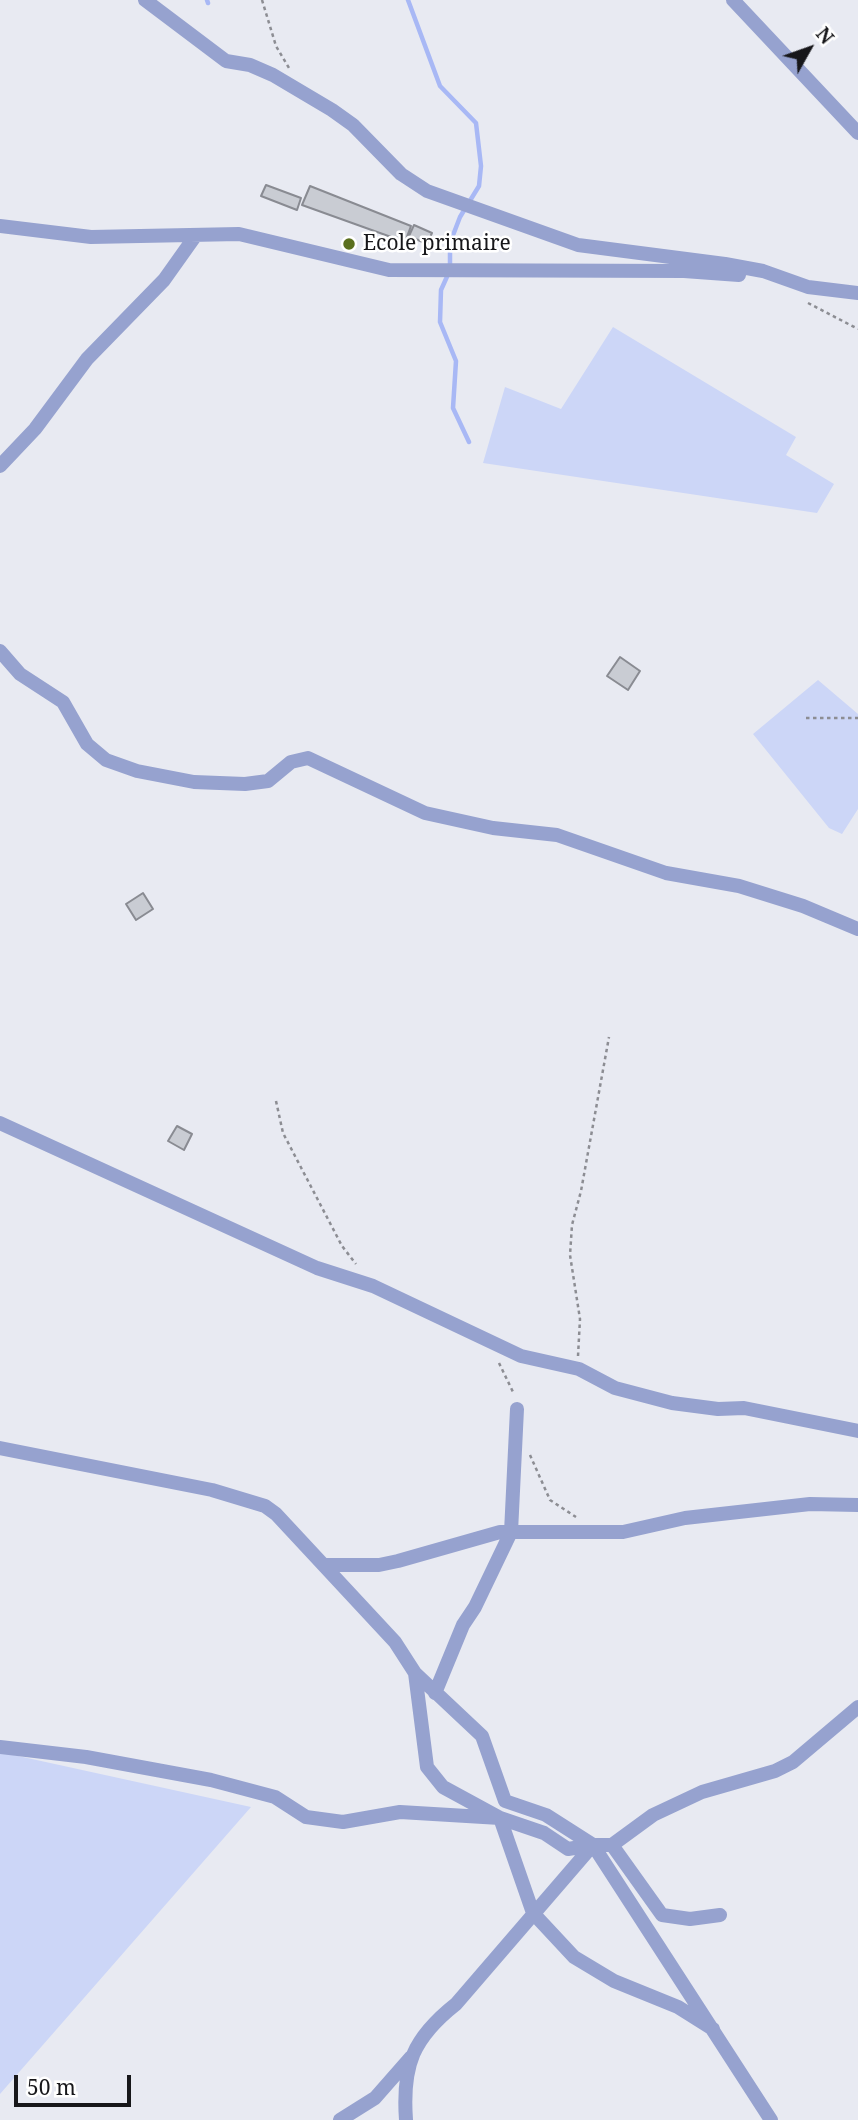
<!DOCTYPE html>
<style>
body{margin:0}
#map{position:relative;width:858px;height:2120px;overflow:hidden;background:#e8eaf2;font-family:"Noto Serif",serif}
canvas{display:block}
.north{position:absolute;left:774px;top:14px;width:70px;height:70px;-webkit-text-stroke:5px #fff;paint-order:stroke;rotate:50deg;font-size:19px;font-weight:700;line-height:28px;text-align:center;color:#17171a}
.north::after{content:'';display:block;margin:auto;width:24px;height:32px;background:#17171a;clip-path:polygon(50% 0,100% 100%,50% 72%,0 100%)}
.scale{position:absolute;left:14px;top:2075px;width:117px;height:32px;box-sizing:border-box;border:4px solid #17171a;border-top:0;padding-left:9px;font-size:21px;line-height:24px;white-space:nowrap;color:#17171a;-webkit-text-stroke:5px #fff;paint-order:stroke}
</style>
<div id="map">
<canvas width="858" height="2120"></canvas>
<div class="north">N</div>
<div class="scale">50 m</div>
</div>
<script>
const ctx = document.querySelector('canvas').getContext('2d');
ctx.lineJoin = 'round';
function fillPath(path, color) {
  ctx.fillStyle = color;
  ctx.fill(path, 'evenodd');
}
function strokePath(path, color, width, dash) {
  ctx.strokeStyle = color;
  ctx.lineWidth = width;
  ctx.lineCap = dash ? 'butt' : 'round';
  ctx.setLineDash(dash || []);
  ctx.stroke(path);
}
function label(font, color, halo, rows, align = 'center') {
  ctx.font = font + ' "Noto Serif",serif';
  ctx.lineWidth = 5;
  ctx.setLineDash([]);
  ctx.textBaseline = 'middle';
  ctx.strokeStyle = halo;
  ctx.fillStyle = color;
  for (const [text, x, y, turn = 0] of rows) {
    ctx.save();
    ctx.translate(x, y);
    ctx.rotate((+turn || 0) * Math.PI / 180);
    ctx.textAlign = isNaN(turn) ? turn : align;
    if (halo) ctx.strokeText(text, 0, 0);
    ctx.fillText(text, 0, 0);
    ctx.restore();
  }
}
fillPath(new Path2D(`
 M613,327L796,437L786,455L834,484L817,513L483,463L505,387L561,409Z
 M818,680L858,714V809L842,834L829,828L753,734Z
 M0,1752L251,1807L0,2094Z`), '#ccd6f7');
strokePath(new Path2D(`
 M207,0L208,3
 M408,0L440,86L476,123L481,166L479,186L460,217L450,243V270L441,290L440,322L456,361L453,408L469,442`), '#a8b8f5', 4.5);
const building = new Path2D(`
 M266,185L301,198L297,210L261,196Z
 M310,186L411,226L405,242L302,205Z
 M414,225L432,233L427,244L409,236Z
 M620,657L640,671L628,690L607,676Z
 M143,893L153,909L136,920L126,904Z
 M177,1126L192,1134L184,1150L168,1141Z`);
fillPath(building, '#c9ccd3');
strokePath(building, '#898b92', 2);
strokePath(new Path2D(`
 M262,0L276,46L289,68
 M808,303L858,329
 M806,718H858
 M276,1101L283,1133L342,1246L356,1264
 M578,1356L580,1319L570,1255L572,1225L581,1191L609,1037
 M499,1363L514,1394
 M530,1455L550,1500L576,1517`), '#8c8d93', 2.5, [3.5, 3.5]);
strokePath(new Path2D(`
 M145,0L226,61L250,65L273,75L332,110L353,125L401,174L427,191L578,245L725,264L763,271L808,287L858,293
 M733,0L858,133
 M0,226L91,237L239,234L389,270L684,271L739,275
 M0,466L35,429L87,359L164,280L196,235
 M0,651L20,674L63,702L87,744L106,760L137,771L194,782L245,784L268,781L291,762L308,758L425,813L493,828L557,835L666,873L739,886L803,906L858,929
 M0,1123L317,1268L373,1286L521,1356L579,1369L615,1388L672,1403L718,1409L744,1408L858,1431
 M0,1448L212,1490L265,1506L276,1514L395,1642L415,1673L427,1767L443,1787L500,1818L533,1913L574,1957L614,1981L678,2007L713,2029
 M324,1565H379L398,1561L500,1532H623L685,1518L810,1504L858,1505
 M415,1673L482,1736L505,1801L546,1815L593,1845L771,2120
 M435,1693L463,1625L475,1607L511,1532L517,1409
 M0,1747L86,1757L211,1780L275,1797L306,1817L343,1822L400,1812L500,1818L544,1833L568,1849L593,1845
 M612,1845L662,1915L690,1919L720,1915
 M340,2120L375,2098L411,2057
 M406,2120C402,2065 413,2038 456,2004L593,1845H612L653,1815L702,1792L775,1771L793,1762L858,1707`), '#96a2cf', 14);
for (const [x, y, r, color] of [
 [349,244,7,"#5a6f1e"]
]) {
  const dot = new Path2D();
  dot.arc(x, y, r, 0, 2 * Math.PI);
  ctx.fillStyle = color;
  ctx.fill(dot);
  strokePath(dot, '#fff', 2.5);
}
label('21px', '#17171a', '#fff', [
 ["Ecole primaire",363,244]
], 'left');
</script>
